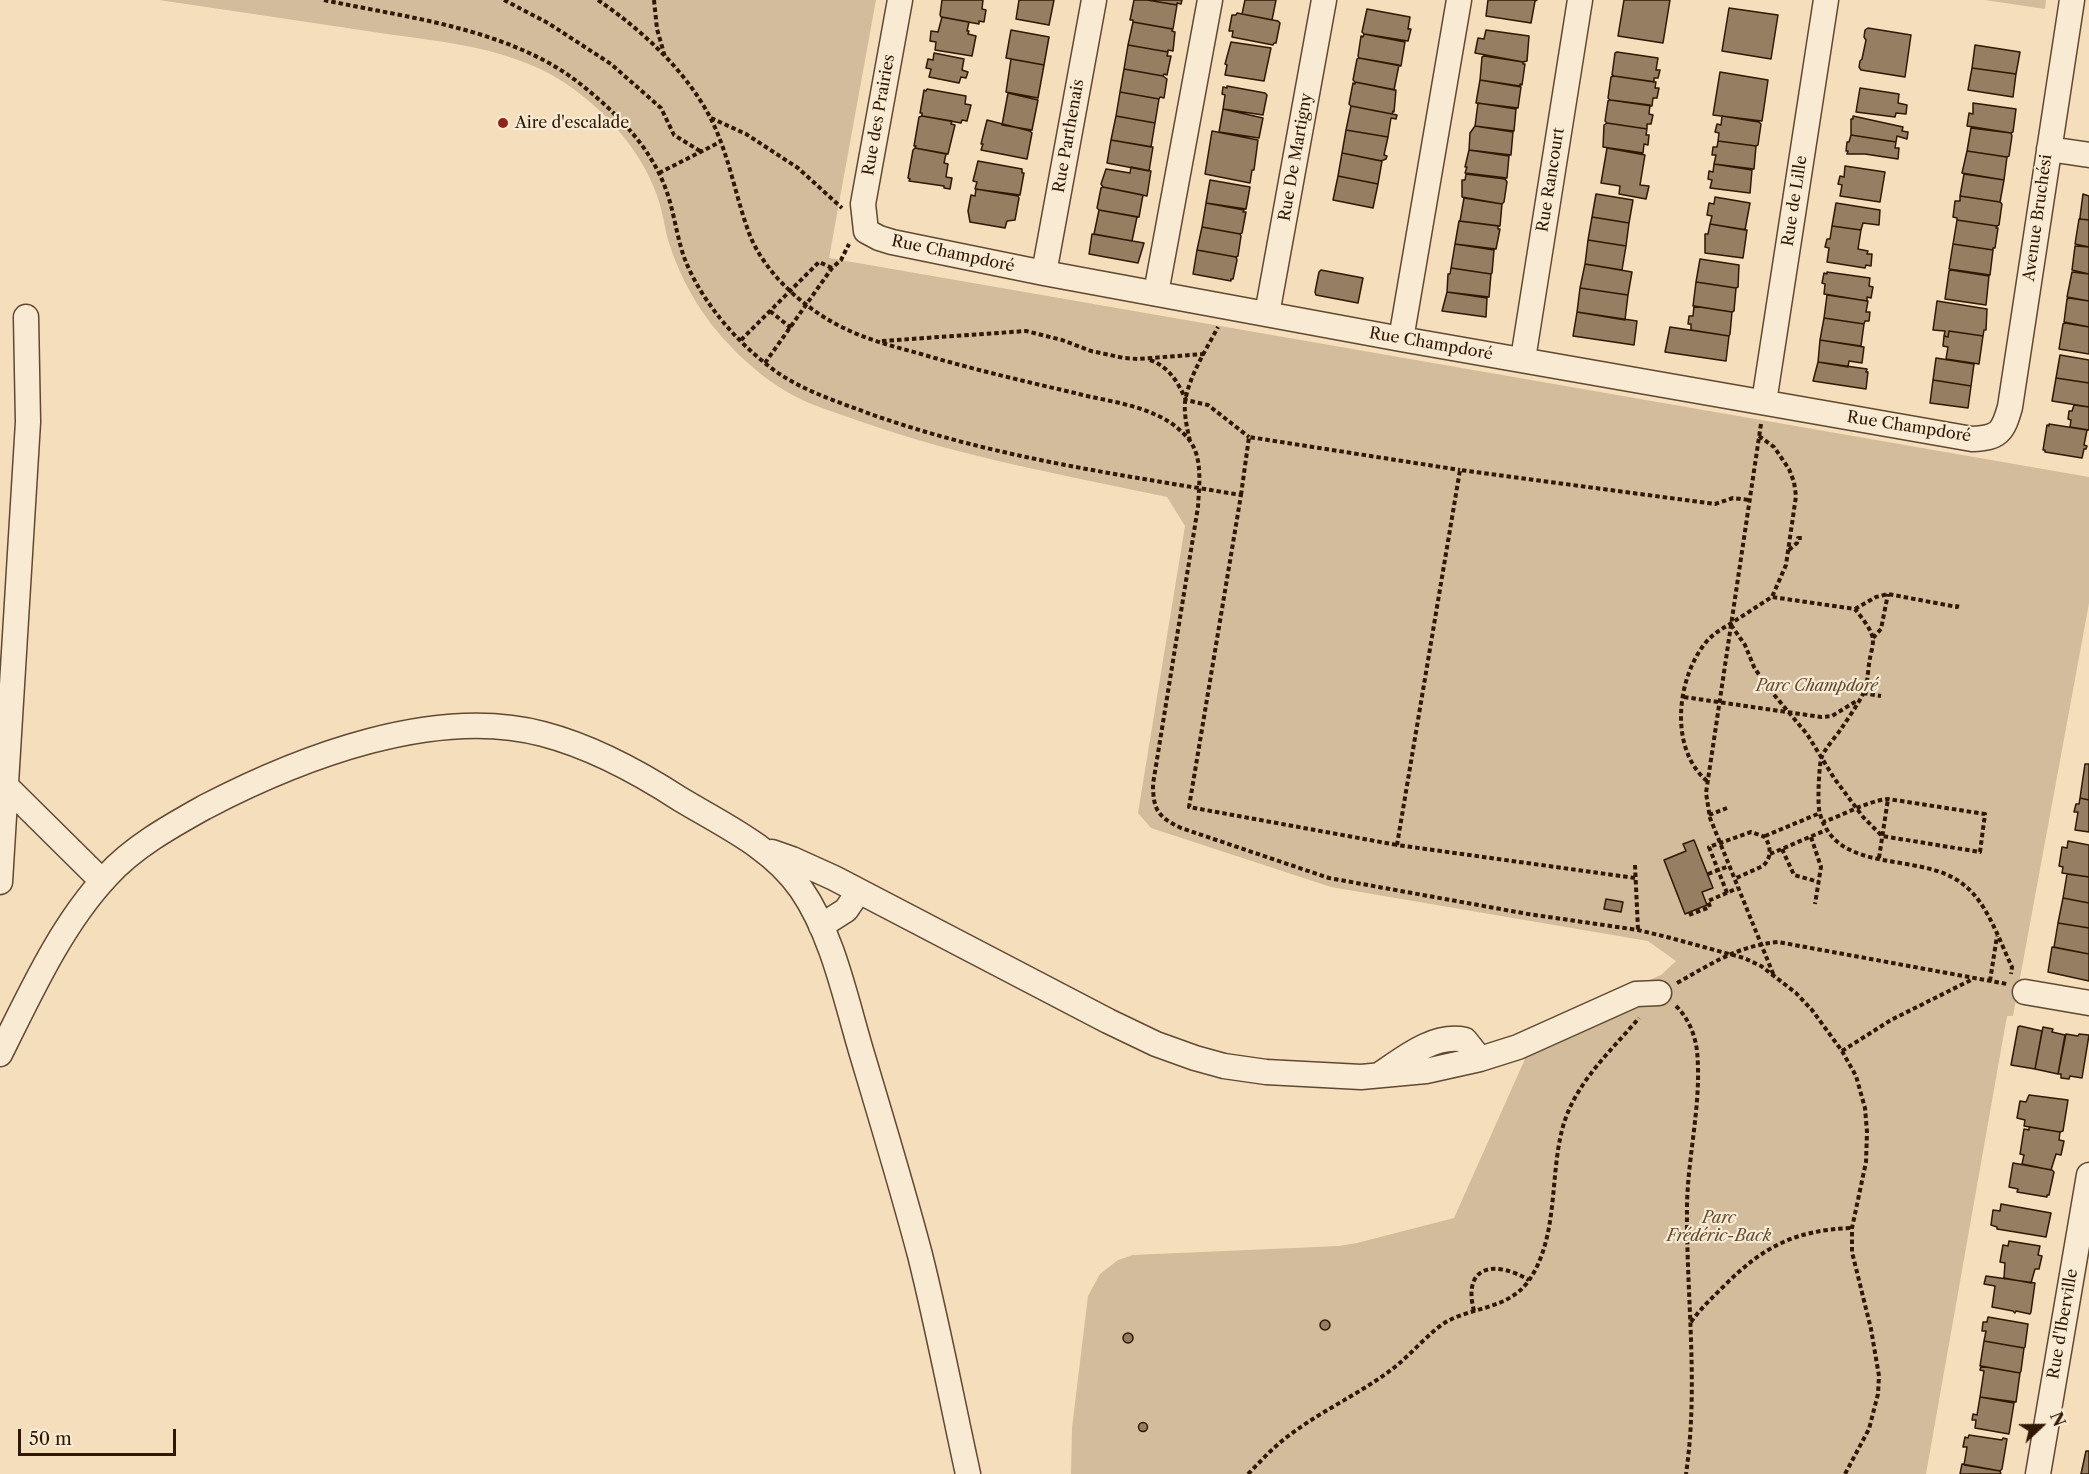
<!DOCTYPE html>
<meta charset="utf-8">
<style>
body{margin:0}
#map{position:relative;width:2089px;height:1474px;overflow:hidden;background:#f5debb;font-family:"Libre Caslon Text",serif}
canvas{display:block}
.north{position:absolute;left:2011px;top:1396px;width:60px;height:60px;-webkit-text-stroke:4px #f8ead3;paint-order:stroke;rotate:68deg;font-size:16px;font-weight:700;line-height:24px;text-align:center;color:#2f1701}
.north::after{content:'';display:block;margin:auto;width:21px;height:27px;background:#2f1701;clip-path:polygon(50% 0,100% 100%,50% 72%,0 100%)}
.scale{position:absolute;left:18px;top:1429px;width:158px;height:27px;box-sizing:border-box;border:3px solid #2f1701;border-top:0;padding-left:8px;font-size:18px;line-height:21px;white-space:nowrap;color:#2f1701;-webkit-text-stroke:4px #f8ead3;paint-order:stroke}
</style>
<div id="map">
<canvas width="2089" height="1474"></canvas>
<div class="north">N</div>
<div class="scale">50 m</div>
</div>
<script>
const ctx = document.querySelector('canvas').getContext('2d');
ctx.lineJoin = 'round';
function fillPath(path, color) {
  ctx.fillStyle = color;
  ctx.fill(path, 'evenodd');
}
function strokePath(path, color, width, dash) {
  ctx.strokeStyle = color;
  ctx.lineWidth = width;
  ctx.lineCap = dash ? 'butt' : 'round';
  ctx.setLineDash(dash || []);
  ctx.stroke(path);
}
function label(font, color, halo, rows, align = 'center') {
  ctx.font = font + ' "Libre Caslon Text",serif';
  ctx.lineWidth = 4.5;
  ctx.setLineDash([]);
  ctx.textBaseline = 'middle';
  ctx.strokeStyle = halo;
  ctx.fillStyle = color;
  for (const [text, x, y, turn = 0] of rows) {
    ctx.save();
    ctx.translate(x, y);
    ctx.rotate((+turn || 0) * Math.PI / 180);
    ctx.textAlign = isNaN(turn) ? turn : align;
    if (halo) ctx.strokeText(text, 0, 0);
    ctx.fillText(text, 0, 0);
    ctx.restore();
  }
}
fillPath(new Path2D(`
 M159,0H876L829,258L2089,477V603L2013,1016H2007L1926,1474H1071L1072,1428L1088,1296L1100,1274L1118,1260L1133,1255L1339,1246L1357,1243L1454,1218L1525,1059L1514,1039L1661,975L1676,961L1648,941L1331,887L1151,828L1138,813L1185,526L1167,497C1065,475 961,457 862,422C838,413 811,406 789,393C752,372 713,333 692,295C682,278 674,259 668,240C664,224 662,208 656,193C639,145 594,98 550,74C496,45 433,41 374,32C303,21 231,11 159,0Z
 M1985,0H2046L2045,9Z`), '#d3bc9b');
const building = new Path2D(`
 M942,0H983L982,9L986,10L984,22L979,21V24L941,17L940,15Z
 M1019,0H1054L1049,25L1016,19Z
 M1134,0H1147L1177,5L1173,29L1133,22V20H1130Z
 M1147,0H1182L1181,4L1177,3V5Z
 M1245,0H1276L1272,20L1242,14Z
 M1488,0H1537L1535,1L1531,23L1486,16Z
 M1624,0H1670L1663,43L1618,36Z
 M1729,8L1778,15L1771,59L1722,51Z
 M1367,9L1410,17L1408,29H1411L1408,41L1364,34L1362,32Z
 M1237,13L1278,21L1280,23L1276,43H1274L1273,45L1232,37L1233,31H1229L1232,15H1236Z
 M942,17L969,22L967,31H969L968,34L976,36L972,56L935,50L936,42L930,41L931,31L938,32Z
 M1133,22L1172,29V31L1175,32L1173,51L1168,50V52L1128,45Z
 M1868,28L1911,35L1905,77L1861,70L1859,67L1860,61L1862,59L1866,40L1864,37L1865,30Z
 M1011,30L1049,37L1044,65L1006,58Z
 M1486,30L1529,36L1527,61L1523,62L1475,53L1478,38L1484,39Z
 M1364,34L1405,42L1401,66L1359,58L1358,56L1361,36L1363,37Z
 M1231,42L1271,48L1264,81L1225,75L1227,65L1225,64Z
 M1128,45L1168,52L1167,56H1171L1167,75L1164,74L1163,76L1124,69Z
 M1975,45L2020,52L2016,74L1972,68Z
 M1617,52L1658,58L1656,70H1660L1658,78H1654V82L1614,76L1612,75L1615,53Z
 M934,53L964,59L962,70L968,72L966,78L961,77L959,83L929,77L931,69L926,68L928,59L933,60Z
 M1484,56L1523,62V64H1525L1522,85L1520,84V86L1480,80L1482,57Z
 M1359,58L1399,65L1394,90L1355,82L1353,80L1357,59Z
 M1011,59L1044,65L1038,98L1006,92Z
 M1972,68L2016,74L2013,97L1968,90Z
 M1124,69L1163,76L1167,79L1164,98L1160,97L1159,99L1120,92Z
 M1720,72L1768,80L1762,121L1713,115Z
 M1614,76L1656,82L1655,88H1659L1657,98H1653L1652,106L1610,100L1608,98L1611,77Z
 M1480,80L1521,87L1518,108L1476,103Z
 M1355,82L1396,90L1394,112L1393,111L1392,114L1351,106L1349,104L1353,83L1355,84Z
 M1227,86L1265,93L1267,95L1263,115L1223,109L1225,95L1222,94L1223,87L1227,88Z
 M1860,88L1899,94L1898,103L1907,105L1906,114L1896,113L1895,117L1856,112Z
 M927,89L966,96L965,104L971,105L967,121L962,120L961,123L922,116V113H920L924,90L926,91Z
 M1120,92L1159,99L1155,123L1116,116Z
 M1008,93L1038,100L1032,130L1002,125Z
 M1610,100L1650,105L1649,114L1653,115L1651,124H1647V129L1607,123L1605,121L1608,101Z
 M1478,103L1516,109L1514,131L1475,126Z
 M1973,103L2016,109L2013,132L2011,133L1967,126L1969,113L1973,114Z
 M1351,106L1397,115L1396,119L1391,118L1388,137L1346,130Z
 M1223,109L1263,118L1259,138L1219,132Z
 M922,116L952,121L951,124L955,125L948,154L915,148L916,146H914L919,117Z
 M1116,116L1155,123L1151,147L1111,140Z
 M1722,116L1759,122L1761,124L1758,145L1756,146L1718,141L1719,133L1715,132L1717,124L1721,125Z
 M1853,116L1903,127L1902,131L1908,132L1907,139L1897,136L1896,142L1851,135V119H1853Z
 M987,120L1030,131L1032,133L1027,159L981,150L983,144H981Z
 M1607,123L1647,129L1646,135H1649L1648,145L1644,144L1643,153L1603,147L1604,125Z
 M1475,126L1513,132L1511,155L1469,150L1470,133Z
 M1971,128L2011,133L2012,136L2009,156L2007,157L1967,151Z
 M1346,130L1388,137L1384,155L1387,156L1386,159L1381,161L1342,153Z
 M1212,131L1258,140L1254,170H1252L1250,183L1205,174Z
 M1851,135L1896,142L1895,148H1899L1898,159L1865,154H1847L1848,151H1846L1847,142H1849Z
 M1111,140L1153,147L1149,171L1107,163Z
 M1718,141L1756,146L1754,169L1714,164L1716,155H1712L1713,147H1717Z
 M915,148L946,154L944,163L948,164L946,177L952,178L950,189L944,188V186L909,181L910,179L908,178L913,150Z
 M1607,148L1645,155L1640,185L1649,186L1646,199L1619,194L1620,186L1601,183Z
 M1469,150L1509,156L1507,178L1465,173L1467,167H1465Z
 M1967,151L2007,157L2004,180L1962,173Z
 M1342,153L1382,161L1378,184L1338,176Z
 M978,161L1022,169V173H1024L1020,195L975,189L977,182L973,181Z
 M1714,164L1752,170L1750,193L1710,188L1712,180L1708,179L1709,171L1713,172Z
 M1845,166L1885,172L1880,202L1840,196L1842,185L1838,184L1840,176L1844,177Z
 M1131,167L1151,171L1147,196L1103,187L1101,184L1106,169L1130,173Z
 M1466,174L1505,179L1507,182L1504,202L1502,204L1462,197V180H1465Z
 M1964,174L2004,180L2000,202L1960,196Z
 M1338,176L1378,184L1373,208L1333,200Z
 M1210,180L1250,187L1246,209L1206,203Z
 M1103,187L1143,195L1139,217L1099,210L1097,208L1101,188Z
 M976,189L1018,196L1019,198L1015,220L1007,221L1005,228L970,222L968,211L971,195L975,196Z
 M1596,194L1633,200L1629,223L1592,217Z
 M2083,194L2089,196V220L2080,219V217Z
 M1960,196L2000,202L2002,204L1999,225L1997,226L1957,220V218L1953,217L1955,201H1960Z
 M1715,197L1750,203L1745,230L1710,224L1712,216L1707,215L1709,203L1714,204Z
 M1464,198L1502,204L1500,226L1460,221Z
 M1206,203L1244,210L1243,212H1246L1242,233L1240,234L1202,227Z
 M1836,203L1880,210L1879,225L1863,223L1861,230L1832,226Z
 M1099,210L1137,217L1132,241L1094,234Z
 M1592,217L1629,223L1626,246L1588,240Z
 M2079,219L2089,220V247L2075,244Z
 M1957,220L1997,226L1996,228H1998L1995,248H1993V250L1953,244Z
 M1459,221L1498,226V229H1500L1496,249L1455,244Z
 M1710,224L1747,230L1743,258L1705,253V234H1708Z
 M1832,226L1861,230L1858,249L1868,251L1867,254H1872L1871,266L1866,265L1865,268L1827,262L1829,248L1825,247L1827,239H1830Z
 M1202,227L1240,234L1241,236L1238,256L1236,257L1197,250Z
 M1092,234L1144,243L1138,263L1089,254Z
 M1588,240L1626,246L1622,270L1585,264Z
 M1455,244L1494,250L1492,273L1491,274L1451,268Z
 M1953,244L1993,250L1990,275L1949,269Z
 M2075,246L2089,247V274L2072,270Z
 M1197,250L1236,257L1237,260L1233,279H1231V281L1193,274Z
 M1700,259L1739,265L1738,287L1736,288L1696,282Z
 M1585,264L1632,272L1628,295L1580,288Z
 M1451,268L1491,274L1489,297L1447,292L1448,274H1450Z
 M1321,270L1363,278L1358,303L1316,295L1315,292L1319,272Z
 M1951,270L1989,276L1986,305L1945,299L1949,271Z
 M1827,272L1870,278L1869,286L1873,287L1871,298L1867,297V301L1824,294L1825,284L1822,283L1824,273L1827,274Z
 M2072,272L2089,274V301L2067,297Z
 M1696,282L1736,288L1734,311L1732,312L1693,306Z
 M1580,288L1628,295L1625,320L1577,312Z
 M1447,292L1487,298L1486,317L1442,311Z
 M1827,295L1868,301L1866,312H1870L1869,321H1865L1864,324L1824,318Z
 M2069,298L2089,301V327L2064,322L2067,299Z
 M1937,301L1987,309L1986,330H1984L1983,336L1949,331L1948,337L1944,336L1945,331L1933,330Z
 M1694,306L1732,312L1730,334L1729,336L1691,330V324H1688L1689,316H1693Z
 M1577,312L1637,321L1634,345L1573,336Z
 M1824,318L1864,324L1861,346L1820,340Z
 M2065,323L2089,327V354L2059,349L2063,324Z
 M1670,327L1729,336L1726,361L1665,352Z
 M1949,331L1983,336L1979,364L1946,359L1948,347L1943,346L1944,336L1948,337Z
 M1820,340L1864,347L1862,363L1849,361L1848,367L1818,362Z
 M2060,355L2089,360V383L2056,378Z
 M1936,358L1974,364L1971,386L1933,380Z
 M1818,362L1867,369L1866,372H1868L1866,389L1813,381Z
 M2056,378L2089,383V407L2052,401Z
 M1933,380L1971,386L1968,408L1930,403Z
 M2074,405L2089,407V430L2070,427L2071,420L2068,419L2069,411H2072Z
 M2049,424L2087,430L2084,445L2087,446L2086,449H2084L2082,458L2045,452V450H2043L2047,425L2049,426Z
 M2085,764H2089V800L2080,798Z
 M2080,798L2089,800V832L2075,830L2078,812H2074L2076,804H2079Z
 M1694,840L1713,888L1702,892L1707,905L1685,914L1664,860L1686,851L1683,844Z
 M2068,841L2089,845V877L2062,873L2063,867L2059,866L2062,847L2067,848Z
 M2067,874L2089,877V903L2063,898Z
 M2063,898L2089,903V928L2058,923Z
 M1606,899L1623,902L1621,912L1604,909Z
 M2058,923L2089,928V954L2054,947Z
 M2052,947L2089,954V981L2048,972Z
 M2020,1026L2042,1031L2035,1069L2011,1065L2018,1027Z
 M2043,1027L2053,1029L2052,1032L2065,1035L2058,1074L2035,1069Z
 M2066,1034L2078,1036L2079,1034L2089,1035L2082,1078L2070,1076L2069,1079L2061,1078V1074H2058Z
 M2029,1095L2068,1100L2063,1131L2060,1132L2024,1126L2025,1120L2017,1118L2020,1101L2026,1102Z
 M2029,1127L2060,1132L2059,1140L2064,1141L2061,1155L2056,1154L2051,1170L2022,1164L2024,1155L2020,1154L2024,1129L2029,1130Z
 M2013,1163L2052,1170L2054,1172L2049,1195H2047V1197L2017,1192L2018,1189L2009,1187Z
 M2001,1204L2051,1213L2046,1237L1997,1229V1227L1991,1225L1993,1210L2000,1211Z
 M2009,1241L2040,1246L2038,1255L2042,1256L2039,1269H2035L2031,1283L2004,1278L2005,1263L2000,1262L2003,1245L2008,1246Z
 M1986,1276L2035,1283L2031,1312L2030,1314L2016,1311L2015,1313L2013,1311L1992,1307L1995,1286L1984,1284Z
 M1988,1317L2028,1324L2025,1347L2024,1348L1984,1341L1986,1331H1982L1983,1322H1987Z
 M1320 1325a5 5 0 1 1 10 0a5 5 0 1 1-10 0Z
 M1123 1338a5 5 0 1 1 10 0a5 5 0 1 1-10 0Z
 M1984,1341L2024,1348L2021,1371L2020,1373L1980,1366Z
 M1981,1366L2020,1373L2016,1402L1980,1397L1984,1371L1980,1370Z
 M1980,1397L2014,1403L2009,1434L1975,1428L1976,1420H1972L1973,1414L1977,1415Z
 M1138.5 1427a4.5 4.5 0 1 1 9 0a4.5 4.5 0 1 1-9 0Z
 M1969,1435L2002,1440L2003,1438L2007,1439L2002,1469L2000,1471L1964,1465L1967,1447H1963L1965,1437L1968,1438Z
 M2086,1451H2089V1474H2081Z
 M1962,1464L2000,1471L2001,1474H1960Z`);
fillPath(building, '#967e62');
strokePath(building, '#2f1701', 1.5);
const minor = new Path2D(`
 M900,0L863,204L866,231L879,238L892,242L1044,273L1401,339L1972,439C1999,438 2003,432 2010,407L2072,0
 M2049,149L2089,155
 M1044,273L1094,0
 M1156,293L1210,0
 M1267,314L1324,0
 M1401,339L1459,0
 M1523,359L1580,0
 M1764,402L1826,0
 M6,786L102,881
 M772,852L792,859L834,878L1108,1021L1156,1044L1195,1058L1224,1066L1266,1072L1361,1077L1426,1071L1480,1059L1518,1047L1636,994L1659,993
 M0,882L28,422L26,317
 M821,926L846,910L859,891
 M2025,992L2089,1003
 M0,1054C30,994 61,925 107,876C133,847 171,826 205,807C299,758 435,705 543,734C589,746 640,773 680,799C723,825 772,847 801,889C833,935 846,1001 862,1054C882,1121 902,1187 920,1255C938,1327 952,1401 968,1474
 M1379,1075C1403,1059 1434,1033 1465,1040L1480,1059
 M2038,1474L2089,1175`);
strokePath(minor, '#604930', 27);
strokePath(new Path2D(`
 M324,0C399,16 480,25 549,63C569,74 586,88 603,103C629,127 652,153 665,187C674,210 676,234 684,257C699,297 732,337 765,363C793,387 830,399 865,412C986,456 1114,474 1241,495L1189,807L1397,845
 M504,0L548,23L611,64L661,108L674,135L700,151
 M598,0C642,30 685,70 710,117C729,154 735,195 749,233C765,275 808,312 848,330C871,341 896,347 921,354C972,369 1023,381 1075,393C1101,400 1130,403 1154,414C1167,419 1181,429 1190,441C1203,459 1199,486 1198,507L1153,784C1153,810 1158,817 1181,828L1329,878L1528,914L1638,930L1667,937L1744,958L1761,966L1796,993L1812,1010L1842,1051L1856,1076L1865,1108L1867,1132L1866,1162L1852,1228V1252L1871,1329L1879,1376L1878,1394L1869,1429L1845,1474
 M654,0L657,29L665,57
 M711,118L746,134L798,168L842,208
 M659,173L720,142
 M770,311L791,328
 M741,340L819,262L832,268
 M882,341L1026,331L1062,340L1091,351L1124,358L1138,359L1204,354
 M1150,360C1169,367 1178,382 1186,400L1208,405L1249,437
 M765,363L832,268L841,260L849,244
 M1761,424L1706,793L1710,818L1774,976
 M1759,436L1774,447L1789,469L1794,482L1796,496L1786,565L1772,597
 M1190,441C1187,428 1184,415 1185,402C1189,376 1206,350 1218,327
 M1241,495L1249,437L1460,470
 M1789,550L1797,543L1798,538H1802
 M1855,609L1876,597L1888,594L1957,607L1958,602
 M1731,625L1745,645L1754,667L1765,684L1807,734L1834,778L1863,817L1882,836L1980,852L1985,814L1888,799C1867,801 1844,815 1823,822
 M1873,638L1881,629L1888,594
 M1863,693L1881,696
 M1684,697L1821,717L1832,716L1858,700
 M1707,781C1668,748 1677,676 1707,641C1715,632 1724,628 1733,622C1746,614 1759,605 1772,597L1855,609C1861,617 1872,629 1873,640C1873,646 1871,653 1870,658C1868,668 1868,680 1865,690C1859,703 1849,717 1841,729C1835,738 1824,749 1821,759C1819,768 1817,806 1820,814C1838,877 1922,850 1964,885C1988,904 1999,940 2012,967L2011,974
 M1709,815L1727,808
 M1765,836L1820,813
 M1811,837L1821,867L1815,904
 M1782,849L1794,875L1819,882
 M1770,854L1826,830
 M1879,858L1888,799
 M1635,865L1638,930
 M1708,874L1729,866
 M1635,878L1397,845L1460,470L1715,504L1733,498L1749,500
 M1727,893L1709,847L1751,832L1765,837C1771,847 1772,857 1763,866L1734,879
 M1689,915L1710,907L1708,901L1738,888
 M1990,981L1997,936
 M1677,983C1711,964 1737,946 1778,942L2007,984
 M1676,1006C1688,1018 1695,1034 1697,1051C1702,1102 1688,1154 1687,1205C1686,1295 1699,1385 1686,1474
 M1842,1051L1891,1020L1973,979
 M1474,1311C1462,1265 1495,1260 1529,1280
 M1691,1322C1701,1308 1713,1297 1725,1285C1764,1246 1796,1230 1852,1228
 M1248,1474C1262,1460 1275,1445 1291,1434C1323,1410 1359,1394 1391,1370C1409,1357 1428,1333 1446,1322C1472,1307 1507,1309 1527,1283C1561,1237 1548,1170 1565,1120C1579,1079 1612,1050 1639,1018`), '#2f1701', 4, [4.5, 3]);
strokePath(minor, '#f8ead3', 24);
for (const [x, y, r, color] of [
 [503,123,6,"#8f2418"]
]) {
  const dot = new Path2D();
  dot.arc(x, y, r, 0, 2 * Math.PI);
  ctx.fillStyle = color;
  ctx.fill(dot);
  strokePath(dot, '#f8ead3', 2);
}
label('16px', '#2f1701', '#f8ead3', [
 ["Rue des Prairies",879,115,-80],
 ["Rue Parthenais",1069,136,-80],
 ["Rue De Martigny",1296,157,-80],
 ["Rue Rancourt",1551,180,-81],
 ["Rue de Lille",1795,201,-81],
 ["Avenue Bruchési",2038,218,-82],
 ["Rue Champdoré",953,254,12],
 ["Rue Champdoré",1431,344,10],
 ["Rue Champdoré",1909,427,9],
 ["Rue d'Iberville",2063,1324,-80]
]);
label('16px', '#2f1701', '#f8ead3', [
 ["Aire d'escalade",515,123]
], 'left');
label('italic 16px', '#60492f', '#f8ead3', [
 ["Parc Champdoré",1817,686],
 ["Parc",1719,1218],
 ["Frédéric-Back",1719,1236]
]);
</script>
